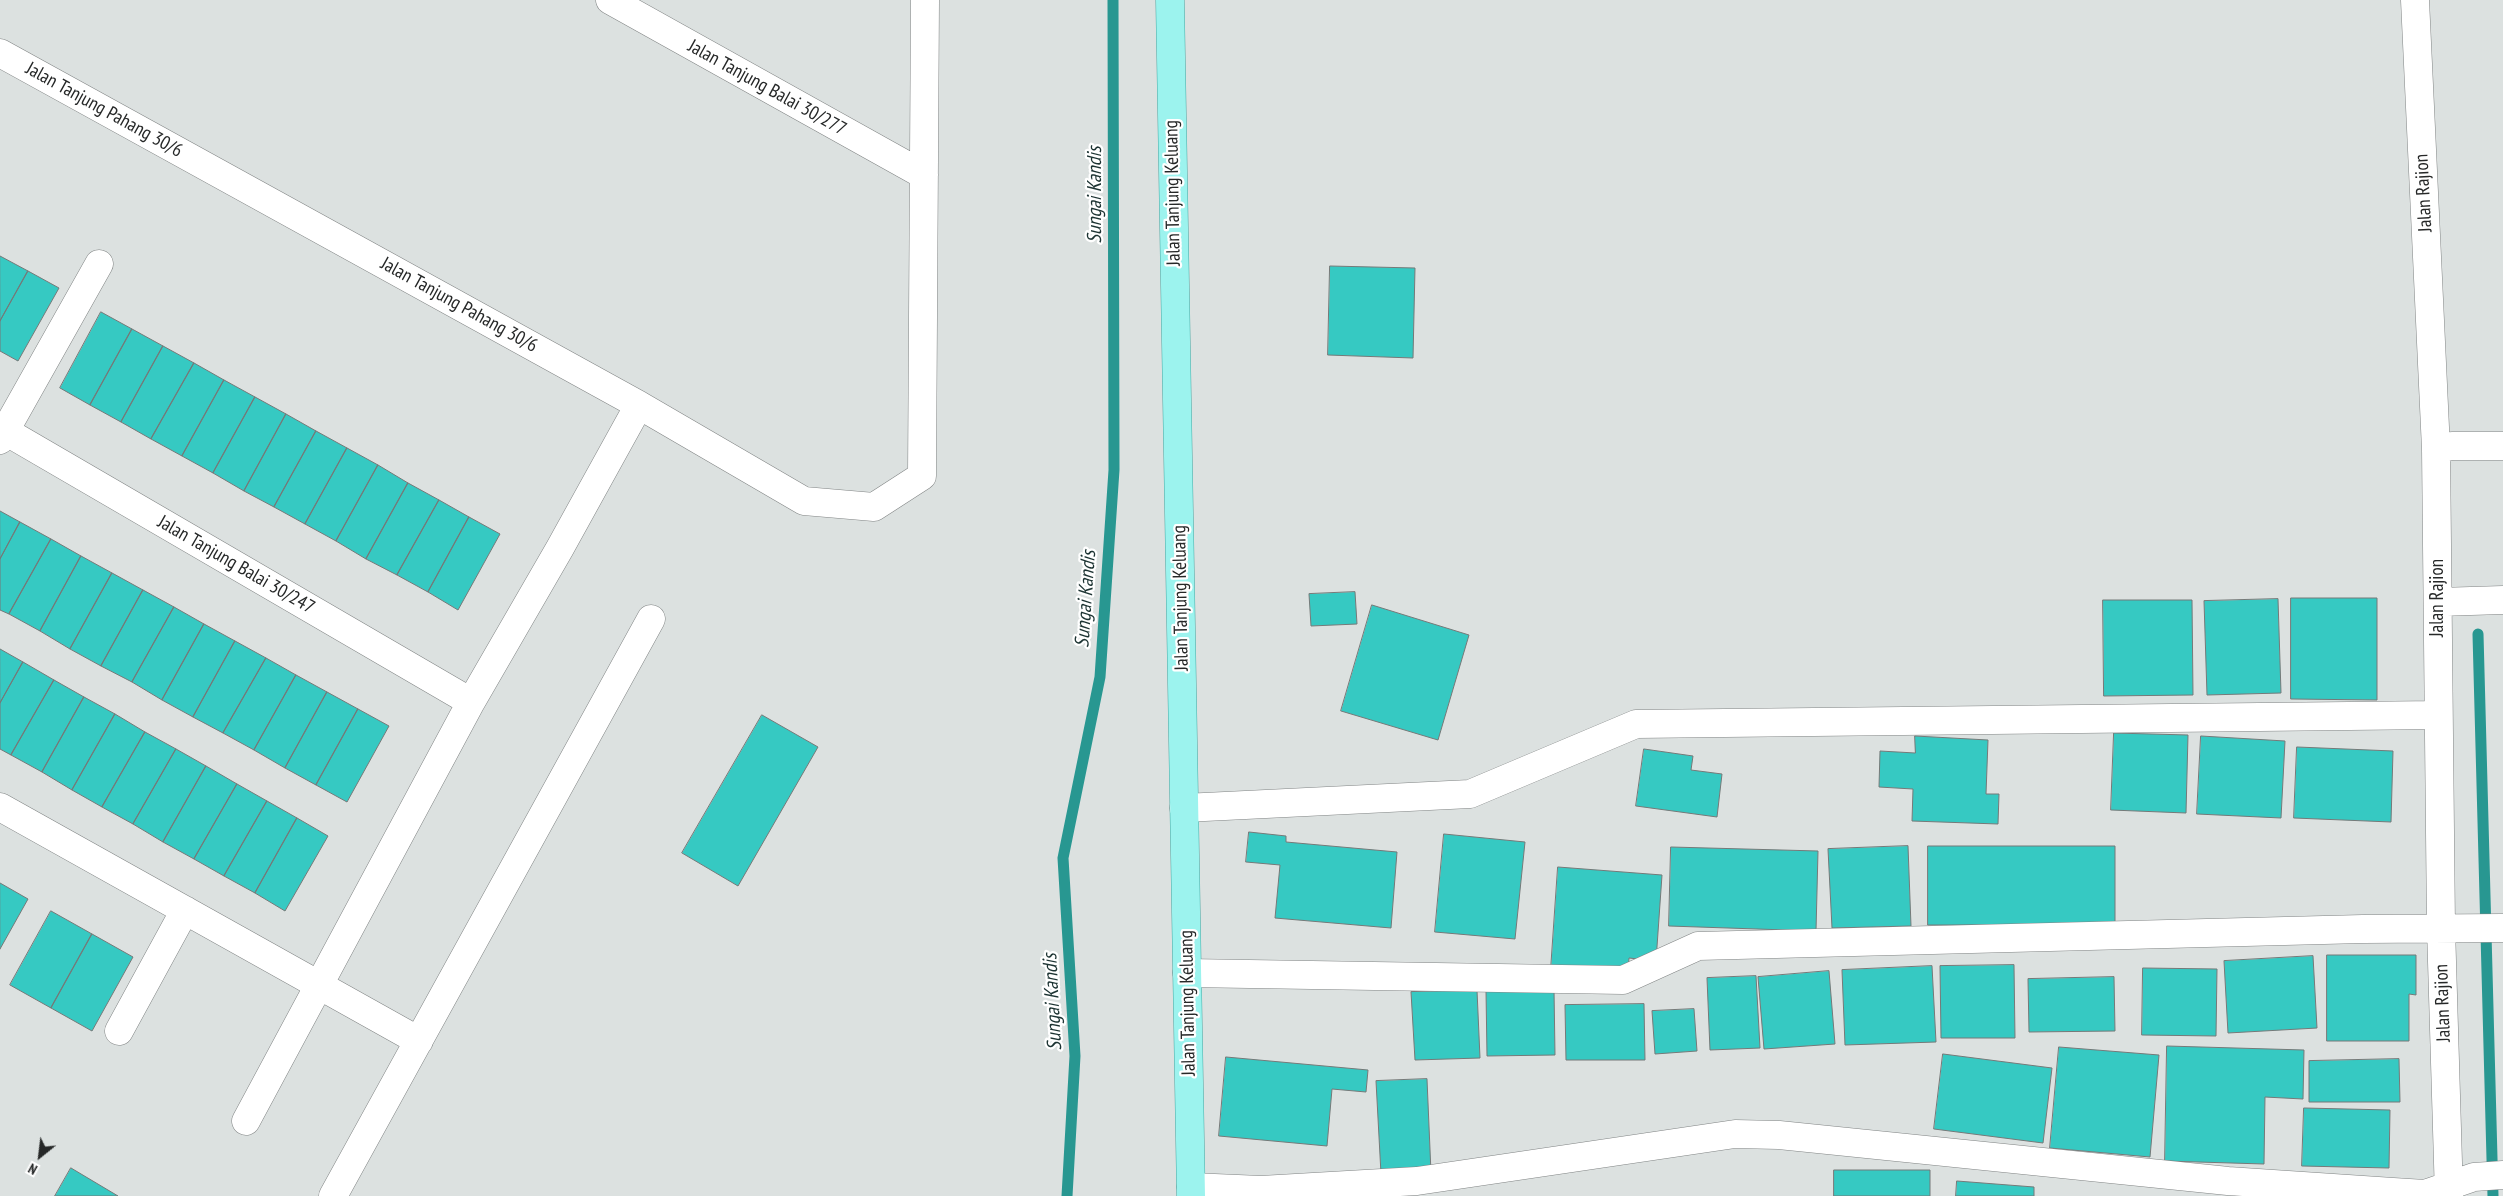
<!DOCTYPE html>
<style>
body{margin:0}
#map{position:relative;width:2503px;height:1196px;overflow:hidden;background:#dce1e0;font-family:"PT Sans Narrow",sans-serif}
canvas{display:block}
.north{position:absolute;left:15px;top:1131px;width:50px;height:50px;-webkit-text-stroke:4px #fff;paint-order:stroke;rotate:209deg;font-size:14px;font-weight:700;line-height:20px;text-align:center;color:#262828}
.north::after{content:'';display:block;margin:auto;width:18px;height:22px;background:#262828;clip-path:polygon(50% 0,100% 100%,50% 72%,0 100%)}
</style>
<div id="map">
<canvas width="2503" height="1196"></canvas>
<div class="north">N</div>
</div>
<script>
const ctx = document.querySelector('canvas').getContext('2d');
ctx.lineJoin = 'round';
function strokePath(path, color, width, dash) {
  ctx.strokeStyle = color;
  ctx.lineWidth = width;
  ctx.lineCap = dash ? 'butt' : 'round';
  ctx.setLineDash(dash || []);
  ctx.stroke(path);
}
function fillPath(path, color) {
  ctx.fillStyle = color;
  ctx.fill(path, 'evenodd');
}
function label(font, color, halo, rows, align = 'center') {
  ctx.font = font + ' "PT Sans Narrow",sans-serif';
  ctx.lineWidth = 4.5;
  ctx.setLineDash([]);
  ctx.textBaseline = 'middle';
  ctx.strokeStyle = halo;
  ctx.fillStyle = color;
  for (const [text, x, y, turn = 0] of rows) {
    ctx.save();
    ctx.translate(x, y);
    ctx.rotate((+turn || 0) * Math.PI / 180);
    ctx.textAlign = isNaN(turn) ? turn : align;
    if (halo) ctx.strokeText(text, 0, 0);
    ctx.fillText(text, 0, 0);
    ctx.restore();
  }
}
strokePath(new Path2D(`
 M2478,634L2493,1196
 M1067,1196L1075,1056L1063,858L1100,677L1114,470L1113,0`), '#289791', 11);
const building = new Path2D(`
 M0,256L28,271L0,321Z
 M1330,266L1415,268L1413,358L1328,355Z
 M28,271L59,288L18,361L0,351V321Z
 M101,312L132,329L90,405L60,388Z
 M132,329L163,346L121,422L90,405Z
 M163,346L194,363L151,439L121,422Z
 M194,363L224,380L182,456L151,439Z
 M224,380L255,397L213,473L182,456Z
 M255,397L286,414L244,491L213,473Z
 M286,414L316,431L274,507L244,491Z
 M316,431L347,448L305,524L274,507Z
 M347,448L378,465L336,541L305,524Z
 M378,465L408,483L366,559L336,541Z
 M408,483L439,500L397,575L366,559Z
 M439,500L469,517L428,592L397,575Z
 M0,511L20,522L0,559Z
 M469,517L500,534L458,610L428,592Z
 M20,522L51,539L9,614L0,610V559Z
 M51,539L81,556L40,631L9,614Z
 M81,556L112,573L70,649L40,631Z
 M112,573L143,590L101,666L70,649Z
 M143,590L174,607L132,682L101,666Z
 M1355,592L1357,624L1311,626L1309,594Z
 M2291,598H2377V700L2291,699Z
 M2278,599L2281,693L2207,695L2204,601Z
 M2103,600H2192L2193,695L2104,696Z
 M1372,605L1469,635L1438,740L1341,711Z
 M174,607L204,624L162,700L132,682Z
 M204,624L235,641L193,717L162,700Z
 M235,641L266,658L223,733L193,717Z
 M0,649L23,662L0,703Z
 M266,658L296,675L254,750L223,733Z
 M23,662L54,680L11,755L0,749V703Z
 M296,675L327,692L285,768L254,750Z
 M54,680L84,697L42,772L11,755Z
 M327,692L358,709L316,785L285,768Z
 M84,697L115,714L72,790L42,772Z
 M358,709L389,726L347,802L316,785Z
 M115,714L145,732L102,807L72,790Z
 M762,715L818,747L738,886L682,853Z
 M145,732L176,749L133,824L102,807Z
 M2114,733L2188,735L2186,813L2111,810Z
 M1915,736L1988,740L1986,794H1999L1998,824L1912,821L1913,789L1879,787L1880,751L1915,753Z
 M2201,736L2285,741L2281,818L2197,814Z
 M2297,747L2393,751L2391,822L2294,818Z
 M176,749L206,766L163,842L133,824Z
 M1644,749L1693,756L1691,770L1722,774L1717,817L1636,806Z
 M206,766L237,784L194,859L163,842Z
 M237,784L267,801L224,876L194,859Z
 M267,801L297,818L255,893L224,876Z
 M297,818L328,836L285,911L255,893Z
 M1249,832L1286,836V842L1397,852L1391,928L1275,918L1280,865L1246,862Z
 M1444,834L1525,842L1515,939L1435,932Z
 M1908,846L1911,926L1832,928L1828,849Z
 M1928,846H2115V925H1928Z
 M1671,847L1818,851L1816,931L1669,926Z
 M1558,867L1662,875L1656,961L1629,958L1628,975L1551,969Z
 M0,883L28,899L0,949Z
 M51,911L92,934L51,1008L10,985Z
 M92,934L133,957L92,1031L51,1008Z
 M2327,955H2416V995L2409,994V1041H2327Z
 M2313,956L2317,1028L2228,1033L2224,961Z
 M2014,965L2015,1038H1941L1940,966Z
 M1932,966L1936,1042L1845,1045L1842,970Z
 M2143,968L2217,969L2216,1036L2142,1035Z
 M1829,971L1835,1044L1764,1049L1758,977Z
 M1756,976L1760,1048L1710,1050L1707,978Z
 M2114,977L2115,1031L2029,1032L2028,979Z
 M1554,989L1555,1055L1487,1056L1486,990Z
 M1477,990L1480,1058L1415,1060L1411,992Z
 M1644,1004L1645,1060H1566L1565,1005Z
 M1694,1009L1697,1051L1655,1054L1652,1011Z
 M2167,1046L2304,1050L2303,1099L2265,1097L2264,1164L2165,1161Z
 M2059,1047L2159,1055L2150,1157L2050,1148Z
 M1943,1054L2052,1068L2043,1143L1934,1129Z
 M1226,1057L1368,1070L1366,1092L1332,1089L1327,1146L1219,1136Z
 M2399,1059L2400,1102H2309V1061Z
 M1427,1079L1431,1173L1381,1174L1376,1081Z
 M2304,1108L2390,1110L2389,1168L2302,1166Z
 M71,1168L118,1196H55Z
 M1834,1170H1930V1196H1834Z
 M1957,1181L2034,1187V1196H1956Z`);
fillPath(building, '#36c9c2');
strokePath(building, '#757978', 1);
const minor = new Path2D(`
 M610,0L924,175
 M2415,0L2436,449L2441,928L2449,1196
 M0,53L639,405L804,501L874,507L922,476L925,0
 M0,428L471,702
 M0,440L99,264
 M2436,449L2452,446H2503
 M2439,602L2503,600
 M0,807L419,1041
 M1184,808L1470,794L1636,724L2438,715
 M1187,973L1623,980L1698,946L2363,929L2503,928
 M119,1031L185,910
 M246,1121L471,702L560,548L639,405
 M1191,1187L1261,1190L1417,1181L1735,1134L1779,1135L2228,1181L2393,1192L2425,1194L2474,1177L2503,1175
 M333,1196L651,619`);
const major = new Path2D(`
 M1170,0L1191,1196`);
strokePath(minor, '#808484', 29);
strokePath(major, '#48a7a2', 29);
strokePath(minor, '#fff', 28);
strokePath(major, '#9cf3ee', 28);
label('19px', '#262828', '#fff', [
 ["Jalan Tanjung Balai 30/277",767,88,29],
 ["Jalan Tanjung Pahang 30/6",104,110,29],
 ["Jalan Tanjung Keluang",1173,193,-91],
 ["Jalan Rajion",2424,193,-93],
 ["Jalan Tanjung Pahang 30/6",459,305,29],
 ["Jalan Tanjung Balai 30/247",236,565,30],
 ["Jalan Tanjung Keluang",1181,598,-91],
 ["Jalan Rajion",2438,598,-90],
 ["Jalan Tanjung Keluang",1188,1003,-91],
 ["Jalan Rajion",2443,1003,-92]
]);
label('italic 20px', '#1c3332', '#fff', [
 ["Sungai Kandis",1095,195,-90],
 ["Sungai Kandis",1086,599,-86],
 ["Sungai Kandis",1053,1002,-93]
]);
</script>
